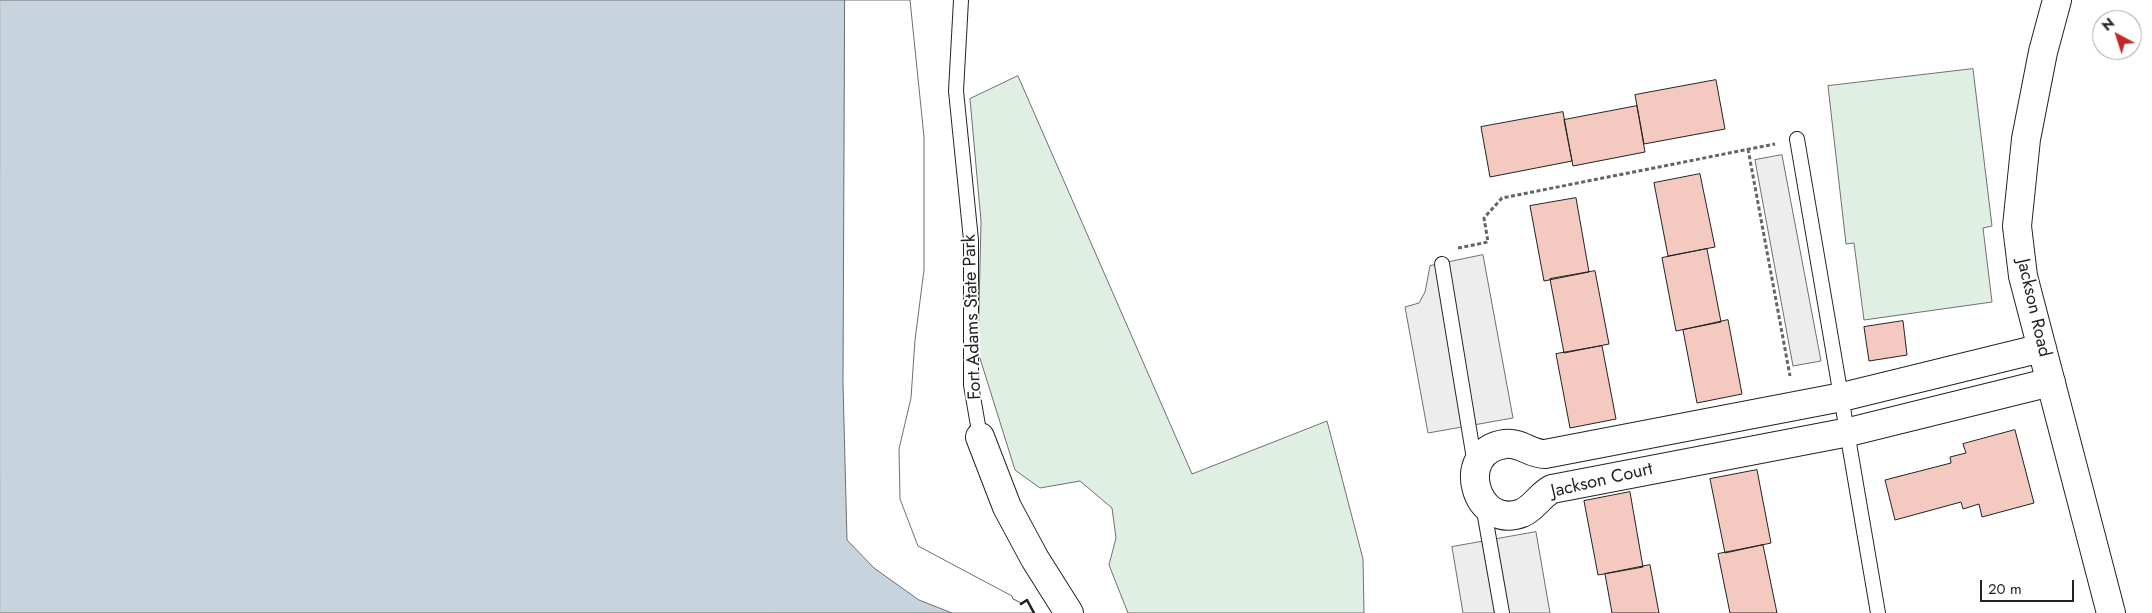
<!DOCTYPE html>
<style>
body{margin:0}
#map{position:relative;width:2152px;height:613px;overflow:hidden;background:#fff;font-family:Jost,sans-serif}
canvas{display:block}
.north{position:absolute;left:2092px;top:10px;width:50px;height:50px;box-sizing:border-box;background:#fff;border:1px solid #a7a7a7;border-radius:50%;rotate:320deg;font-size:14px;font-weight:700;line-height:20px;text-align:center;color:#222}
.north::after{content:'';display:block;margin:auto;width:18px;height:22px;background:#c62828;clip-path:polygon(50% 0,100% 100%,50% 72%,0 100%)}
.scale{position:absolute;left:1980px;top:580px;width:94px;height:22px;box-sizing:border-box;border:2px solid #222;border-top:0;padding-left:6px;font-size:15px;line-height:18px;white-space:nowrap;color:#222;-webkit-text-stroke:4px #fff;paint-order:stroke}
</style>
<div id="map">
<canvas width="2152" height="613"></canvas>
<div class="north">N</div>
<div class="scale">20 m</div>
</div>
<script>
const ctx = document.querySelector('canvas').getContext('2d');
ctx.lineJoin = 'round';
function fillPath(path, color) {
  ctx.fillStyle = color;
  ctx.fill(path, 'evenodd');
}
function strokePath(path, color, width, dash) {
  ctx.strokeStyle = color;
  ctx.lineWidth = width;
  ctx.lineCap = dash ? 'butt' : 'round';
  ctx.setLineDash(dash || []);
  ctx.stroke(path);
}
function label(font, color, halo, rows, align = 'center') {
  ctx.font = font + ' Jost,sans-serif';
  ctx.lineWidth = 4;
  ctx.setLineDash([]);
  ctx.textBaseline = 'middle';
  ctx.strokeStyle = halo;
  ctx.fillStyle = color;
  for (const [text, x, y, turn = 0] of rows) {
    ctx.save();
    ctx.translate(x, y);
    ctx.rotate((+turn || 0) * Math.PI / 180);
    ctx.textAlign = isNaN(turn) ? turn : align;
    if (halo) ctx.strokeText(text, 0, 0);
    ctx.fillText(text, 0, 0);
    ctx.restore();
  }
}
const green = new Path2D(`
 M1973,69L1992,226L1983,228L1992,302L1864,320L1854,243L1846,244L1828,86Z
 M1018,76L1192,474L1327,421L1363,559L1364,613H1128L1109,565L1116,538L1112,508L1080,481L1040,488L1015,470L978,352L981,221L970,99Z`);
fillPath(green, '#e0efe3');
strokePath(green, '#6f6f6f', 1);
const parking = new Path2D(`
 M1782,155L1821,361L1793,366L1755,160Z
 M1483,255L1513,418L1428,433L1405,307L1419,303L1425,292L1430,266Z
 M1536,532L1550,613H1463L1452,547Z`);
fillPath(parking, '#ededed');
strokePath(parking, '#6f6f6f', 1);
const water = new Path2D(`
 M0,0H907L896,449L897,499L916,548L1021,603L1027,600L1034,613H0Z`);
fillPath(water, '#c7d3dd');
strokePath(water, '#6f6f6f', 1);
const pier = new Path2D(`
 M845,0H910L924,137V270L915,340L911,398L899,449L900,499L918,546L1012,596L1013,599L1021,603L1027,600L1034,613H952L919,600L874,568L847,540L843,384Z`);
fillPath(pier, '#fff');
strokePath(pier, '#6f6f6f', 1);
const building = new Path2D(`
 M1716,80L1725,129L1644,144L1635,95Z
 M1637,106L1645,152L1573,166L1564,120Z
 M1563,112L1572,161L1490,177L1481,127Z
 M1700,174L1715,247L1668,256L1654,183Z
 M1576,198L1589,272L1544,281L1530,206Z
 M1707,249L1721,322L1676,331L1662,258Z
 M1595,271L1609,344L1564,353L1550,279Z
 M1728,320L1742,394L1697,403L1683,330Z
 M1903,321L1907,355L1869,361L1864,327Z
 M1602,346L1616,419L1570,428L1556,354Z
 M2015,430L2034,503L1982,517L1979,504L1963,509L1961,502L1895,520L1885,480L1951,463L1950,457L1966,453L1963,444Z
 M1757,470L1771,543L1725,553L1710,479Z
 M1630,492L1643,567L1598,575L1584,501Z
 M1763,545L1777,613H1730L1718,554Z
 M1650,565L1659,613H1612L1605,574Z`);
fillPath(building, '#f3c9c0');
strokePath(building, '#222', 1);
const service = new Path2D(`
 M961,0L956,91L971,240V385L980,437
 M1797,139L1878,613
 M1442,264L1475,465
 M1483,505L1502,613`);
const minor = new Path2D(`
 M2057,0L2043,52L2026,139L2017,226L2023,276L2111,613
 M2042,348L1842,397L1545,454C1530,454 1521,442 1505,444C1453,451 1475,531 1522,513C1534,508 1540,495 1552,489L1849,432L2051,382
 M980,437L1007,507L1035,559L1069,613`);
strokePath(service, '#222', 16);
strokePath(minor, '#222', 30);
strokePath(new Path2D(`
 M1748,149L1790,376
 M1458,248L1488,242L1484,218L1502,198L1775,144`), '#646464', 3, [4, 2.5]);
strokePath(service, '#fff', 14);
strokePath(minor, '#fff', 28);
strokePath(new Path2D(`
 M1021,604L1027,600L1034,613`), '#222', 2.5);
label('18px', '#222', '#fff', [
 ["Jackson Road",2033,308,77],
 ["Fort Adams State Park",973,317,-92],
 ["Jackson Court",1602,481,-13]
]);
</script>
